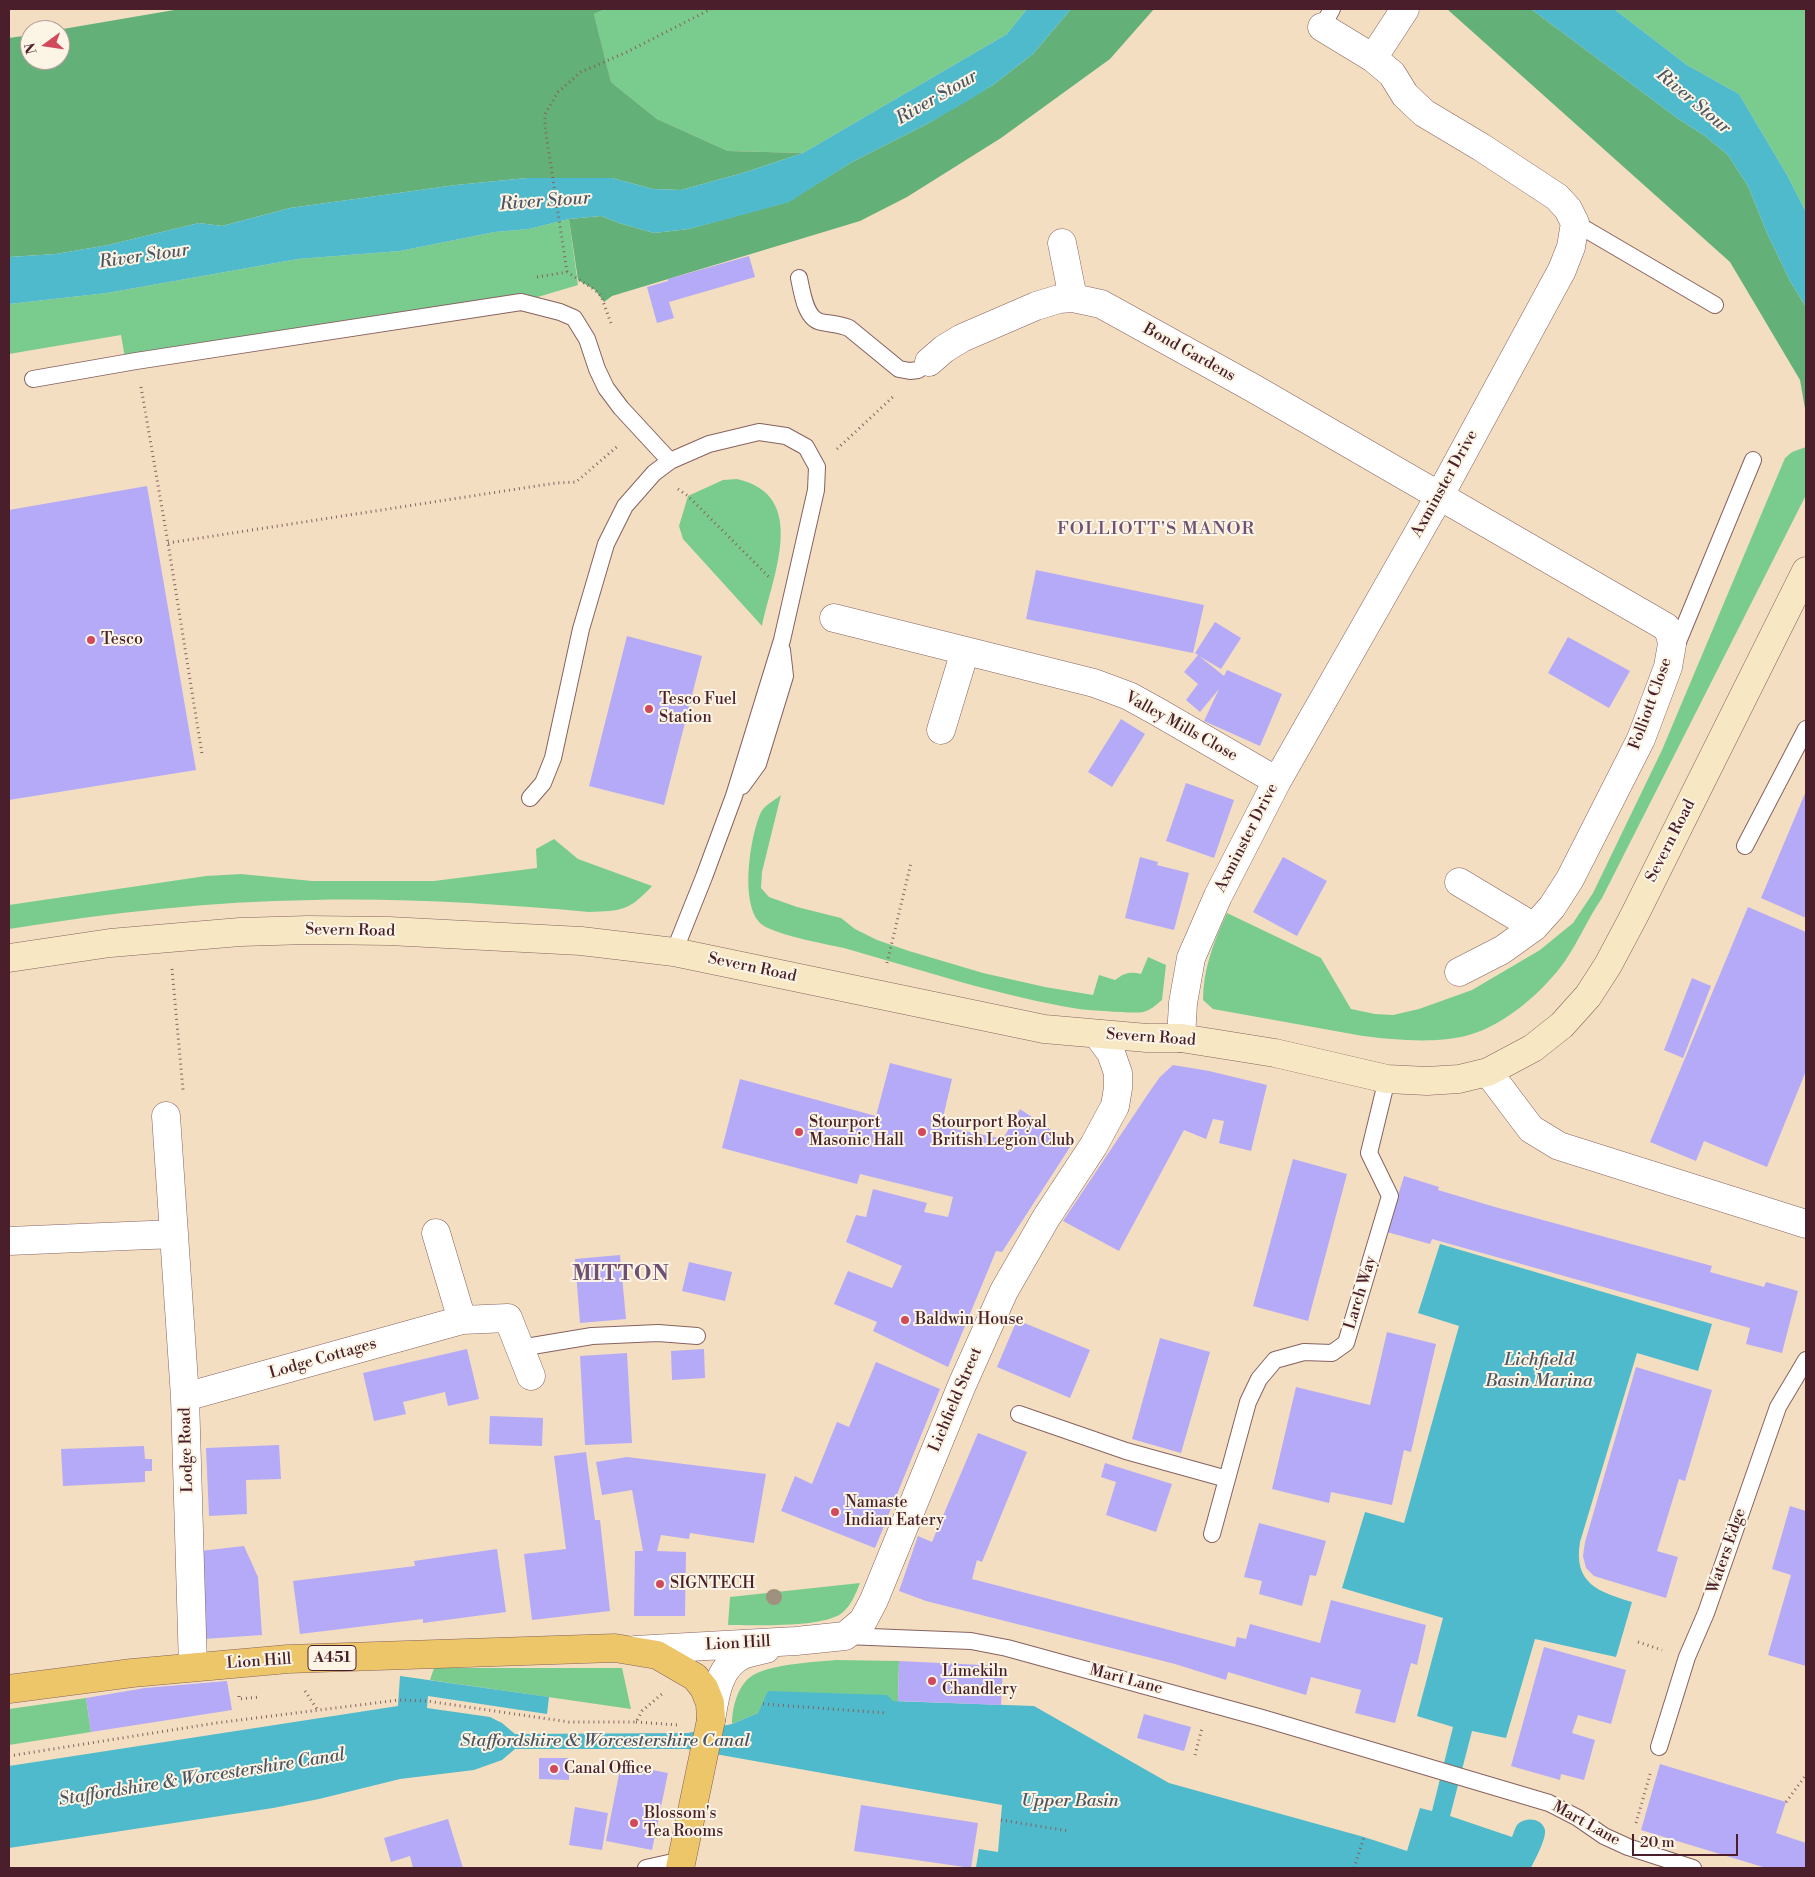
<!DOCTYPE html>
<style>
body{margin:0}
#map{position:relative;width:1815px;height:1877px;overflow:hidden;background:#f4dec1;font-family:"Libre Bodoni",serif}
canvas{display:block}
.frame{position:absolute;inset:0;border:10px solid #4a1f2b;pointer-events:none}
.north{position:absolute;left:20px;top:20px;width:50px;height:50px;box-sizing:border-box;background:#fcf5e5;border:1px solid #b59f9b;border-radius:50%;rotate:256deg;font-size:14px;font-weight:700;line-height:20px;text-align:center;color:#4a1f2b}
.north::after{content:'';display:block;margin:auto;width:18px;height:22px;background:#d1495b;clip-path:polygon(50% 0,100% 100%,50% 72%,0 100%)}
.scale{position:absolute;left:1632px;top:1834px;width:106px;height:22px;box-sizing:border-box;border:2px solid #4a1f2b;border-top:0;padding-left:6px;font-size:15px;line-height:18px;white-space:nowrap;color:#4a1f2b;-webkit-text-stroke:4px #fcf5e5;paint-order:stroke}
</style>
<div id="map">
<canvas width="1815" height="1877"></canvas>
<div class="frame"></div>
<div class="north">N</div>
<div class="scale">20 m</div>
</div>
<script>
const ctx = document.querySelector('canvas').getContext('2d');
ctx.lineJoin = 'round';
function fillPath(path, color) {
  ctx.fillStyle = color;
  ctx.fill(path, 'evenodd');
}
function strokePath(path, color, width, dash) {
  ctx.strokeStyle = color;
  ctx.lineWidth = width;
  ctx.lineCap = dash ? 'butt' : 'round';
  ctx.setLineDash(dash || []);
  ctx.stroke(path);
}
function label(font, color, halo, rows, align = 'center') {
  ctx.font = font + ' "Libre Bodoni",serif';
  ctx.lineWidth = 4;
  ctx.setLineDash([]);
  ctx.textBaseline = 'middle';
  ctx.strokeStyle = halo;
  ctx.fillStyle = color;
  for (const [text, x, y, turn = 0] of rows) {
    ctx.save();
    ctx.translate(x, y);
    ctx.rotate((+turn || 0) * Math.PI / 180);
    ctx.textAlign = isNaN(turn) ? turn : align;
    if (halo) ctx.strokeText(text, 0, 0);
    ctx.fillText(text, 0, 0);
    ctx.restore();
  }
}
fillPath(new Path2D(`
 M605,9H1027L1007,34L803,153L728,151L657,119L611,82L594,14Z
 M1614,9H1806V212L1787,175L1739,94L1687,65Z
 M569,219L578,285L521,302L126,364L121,335L9,354V304L107,293L298,259L400,251L495,232L529,229Z
 M1806,447V495L1602,898C1588,918 1579,941 1565,961C1544,991 1505,1025 1469,1035C1436,1044 1396,1040 1363,1036L1213,1009L1203,1000C1203,969 1214,941 1227,913L1321,958L1351,1009L1375,1014L1393,1015L1419,1009L1472,990L1540,950L1573,923L1593,893L1662,750L1785,458L1792,452Z
 M737,479C810,495 772,577 762,626L683,539L679,526L688,496L723,480Z
 M781,795L762,872L761,888L769,897L797,907L841,918L855,929L877,940L909,951L983,973L1045,987L1093,995L1099,975L1115,980C1124,973 1130,971 1141,974L1148,957L1166,965L1162,1000C1157,1004 1150,1011 1143,1012C1137,1014 1088,1010 1079,1009C999,996 922,970 844,948C826,944 769,934 759,922C740,901 750,836 761,812C765,805 775,800 781,795Z
 M554,839L578,859L652,886C629,911 621,911 589,912C497,904 405,898 313,900C211,901 109,913 9,929V905L206,876L241,874L312,881H434L537,868L536,849Z
 M860,1583C856,1593 851,1606 842,1613C823,1628 754,1625 728,1625L730,1597Z
 M836,1660L899,1661L898,1701L763,1704L758,1713L732,1724C732,1709 737,1688 749,1678C766,1664 814,1662 836,1660Z
 M434,1668H622L631,1709L430,1680Z
 M86,1698L91,1732L9,1745V1709Z`), '#7acc8e');
fillPath(new Path2D(`
 M180,9H605L594,14L611,82L657,119L728,151L803,153L746,172L681,190L653,189L612,178H527L456,185L290,208L222,226L199,223L108,245L56,254L9,257V38L30,35V60H60V30H57Z
 M1071,9H1154L1110,59L1001,138L907,197L860,221L612,296L604,302L595,290L578,280L569,219L601,216L619,223L654,233L689,229L788,202L852,162L927,124L993,85L1033,54Z
 M1447,9H1531L1677,118L1705,136L1728,155L1748,186L1767,233L1790,281L1806,307V414L1800,380L1730,262Z`), '#63b079');
fillPath(new Path2D(`
 M1027,9H1071L1033,54L993,85L966,102L927,124L852,162L789,202L731,218L689,229L654,233L619,223L601,216L569,219L529,229L495,232L400,251L298,259L107,293L9,304V257L56,254L108,245L199,223L222,226L290,208L456,185L527,178H612L653,189L681,190L746,172L803,153L1007,34Z
 M1531,9H1614L1687,65L1739,94L1787,175L1806,212V307L1790,281L1767,233L1748,186L1728,155L1705,136L1677,118Z
 M1440,1244L1712,1324L1698,1371L1637,1353L1580,1542C1573,1584 1599,1592 1632,1602L1616,1657L1535,1639L1506,1738L1472,1731L1450,1816L1512,1837C1514,1833 1515,1826 1519,1823C1527,1817 1542,1818 1545,1830C1546,1840 1535,1859 1531,1868H981L976,1867L979,1849L998,1852L1002,1805L687,1749H515L502,1760L474,1770L400,1779L319,1799L273,1808L9,1848V1766L398,1706L400,1676L549,1697L547,1714L428,1696L427,1708L490,1717L502,1723L515,1734L688,1733L732,1724L758,1713L768,1691L887,1695L893,1701L1034,1706L1169,1783L1364,1837L1407,1851L1420,1808L1432,1811L1453,1727L1417,1716L1443,1618L1342,1588L1365,1512L1404,1523L1459,1326L1418,1313Z`), '#4fbacb');
fillPath(new Path2D(`
 M749,256L755,277L669,302L674,318L657,323L647,287L668,281V279Z
 M147,486L196,770L9,800V510Z
 M1036,570L1204,605L1193,653L1026,619Z
 M1215,622L1241,638L1221,669L1199,656L1224,676L1227,670L1282,694L1260,746L1204,721L1219,689L1200,712L1186,700L1198,684L1184,672L1198,655L1195,653Z
 M627,636L702,656L664,805L589,786Z
 M1568,637L1630,671L1609,708L1548,673Z
 M1121,719L1145,734L1112,787L1088,772Z
 M1186,783L1234,800L1214,858L1166,841Z
 M1806,791V918L1761,898Z
 M1140,857L1158,862L1157,865L1189,873L1174,930L1125,918Z
 M1283,857L1327,881L1297,936L1253,912Z
 M1748,907L1806,932V1071L1767,1167L1704,1141L1696,1161L1650,1142Z
 M1692,978L1711,986L1683,1058L1664,1050Z
 M890,1063L952,1079L941,1126L1003,1139L1020,1109L1072,1144L1002,1252L996,1251L948,1367L873,1331L877,1322L834,1304L848,1271L892,1288L902,1266L846,1242L856,1215L866,1217L873,1189L927,1203L924,1212L948,1217L953,1197L860,1174L857,1184L722,1148L740,1079L876,1116Z
 M1173,1065L1209,1071L1267,1085L1251,1151L1219,1143L1224,1121L1213,1119L1206,1139L1184,1130L1119,1251L1063,1221L1150,1091L1160,1077Z
 M1293,1159L1347,1174L1308,1321L1253,1306Z
 M1404,1176L1439,1187L1438,1190L1495,1207L1712,1266L1710,1272L1764,1287L1766,1282L1798,1291L1782,1353L1746,1344L1750,1328L1432,1239L1430,1244L1387,1232Z
 M620,1255L626,1319L580,1323L575,1259Z
 M689,1262L732,1272L725,1301L682,1291Z
 M1017,1320L1090,1350L1070,1398L997,1367Z
 M1387,1332L1436,1344L1411,1452L1404,1450L1392,1505L1331,1492L1329,1503L1272,1489L1296,1387L1370,1405Z
 M1160,1338L1210,1352L1181,1453L1132,1439Z
 M467,1349L479,1399L448,1406L445,1392L403,1402L406,1414L374,1421L363,1373Z
 M704,1349L705,1378L672,1380L671,1351Z
 M627,1353L632,1443L585,1445L580,1356Z
 M876,1362L940,1389L875,1548L781,1511L795,1476L812,1484L837,1422L849,1427Z
 M1636,1367L1712,1390L1685,1481L1679,1479L1657,1551L1678,1557L1666,1598L1594,1576L1586,1568L1583,1556L1585,1542Z
 M490,1416L543,1418L542,1446L489,1444Z
 M978,1433L1027,1452L982,1562L977,1560L972,1579L1235,1647L1237,1637L1246,1639L1250,1624L1320,1643L1331,1600L1426,1625L1417,1665L1411,1663L1395,1723L1355,1713L1361,1690L1311,1677L1306,1695L1228,1672L1226,1680L1175,1664L926,1601L899,1591L918,1536L932,1542Z
 M279,1445L281,1479L246,1480L247,1514L209,1516L206,1448Z
 M144,1446L145,1459H152V1471H145V1482L63,1486L61,1449Z
 M586,1452L595,1520H600L610,1611L532,1620L524,1554L566,1549L554,1456Z
 M627,1457L766,1474L754,1543L690,1533L689,1539L661,1535L657,1551L686,1552L685,1616H634L635,1551H643L632,1490L602,1495L596,1462Z
 M1105,1463L1172,1484L1156,1532L1106,1515L1116,1482L1101,1477Z
 M1790,1506L1806,1511V1666L1768,1655L1791,1575L1772,1569Z
 M1259,1523L1326,1541L1316,1576L1310,1575L1302,1606L1259,1594L1262,1581L1244,1577Z
 M244,1546L258,1577L262,1635L204,1639L200,1551Z
 M497,1549L506,1612L423,1623V1619L300,1634L293,1581L415,1566L414,1561Z
 M1544,1647L1626,1670L1611,1724L1578,1715L1572,1733L1595,1740L1584,1780L1561,1774L1560,1780L1511,1766Z
 M899,1661L1003,1666L1001,1705L898,1701Z
 M227,1681L232,1710L91,1732L86,1698L145,1688Z
 M1144,1714L1191,1727L1184,1751L1137,1738Z
 M539,1758H569V1780L539,1779Z
 M621,1764L668,1773L652,1850L606,1841Z
 M1660,1764L1786,1802L1776,1833L1806,1843V1868H1766L1641,1830Z
 M861,1805L978,1823L971,1868L854,1851Z
 M575,1807L608,1813L602,1850L569,1845Z
 M448,1819L463,1868H413L410,1856L391,1862L384,1838Z`), '#b5aaf7');
const lane = new Path2D(`
 M1322,27L1332,9
 M1575,223L1715,305
 M799,278C802,291 805,319 821,322C831,324 839,324 849,328L899,369L910,371L918,370L929,362
 M33,379L136,361L521,302L560,312L574,318L587,339L597,369L606,388L621,408L670,461
 M1675,649L1753,460
 M742,786L758,764L785,676L782,650
 M530,798L543,783L553,758L581,629L606,544L625,506L654,473L670,461L709,444L759,432L786,436L806,447L817,467L816,490L782,640L734,796L704,877L674,952
 M1745,846L1806,729
 M520,1348L592,1336L658,1333L697,1336
 M1019,1414L1126,1451L1227,1479
 M1212,1534L1248,1402L1259,1379L1275,1360L1304,1352L1332,1353L1346,1343L1390,1196L1369,1153L1387,1079
 M845,1636L971,1641L1007,1648L1262,1718L1549,1803L1578,1818L1604,1836L1628,1847L1693,1868
 M1659,1747L1687,1657L1706,1613L1778,1407L1806,1360
 M646,1868L682,1860`);
const street = new Path2D(`
 M1373,58L1405,9
 M1062,243L1073,298
 M929,362L944,349L962,338L1036,306L1059,299L1073,298L1101,304L1253,388L1666,627L1670,634L1672,644L1668,667L1641,739L1570,879L1552,907L1534,927L1502,950L1459,972
 M834,618L1094,683L1129,696L1158,712L1277,781
 M941,730L965,651
 M1459,882L1534,927
 M1181,1038L1183,1003L1191,958L1218,896L1277,781L1440,495L1562,270L1571,247L1575,223L1568,209L1557,197L1481,147L1424,113L1405,95L1392,74L1373,58L1322,27
 M1488,1072L1531,1129L1559,1146L1806,1224
 M166,1116L185,1397L193,1667
 M436,1233L462,1320
 M9,1241L174,1234
 M185,1397L462,1320L508,1318L531,1376
 M635,1650L796,1641L845,1636L863,1621L874,1600L962,1385L1004,1291L1046,1218L1094,1145L1115,1106L1118,1088V1073L1111,1053L1097,1034
 M711,1720C715,1697 718,1666 743,1655C749,1652 758,1651 766,1649`);
const secondary = new Path2D(`
 M9,958L110,943L240,932L308,930L389,931L581,941L674,952L1044,1029L1147,1038H1181L1275,1053L1387,1079L1427,1081L1459,1079L1488,1072L1533,1048L1562,1025L1588,996L1608,965L1634,916L1806,571`);
const primary = new Path2D(`
 M9,1689L132,1673L288,1659L615,1648L657,1655L695,1677L704,1688L710,1703L711,1720L680,1868`);
strokePath(lane, '#866260', 18);
strokePath(street, '#866260', 29);
strokePath(secondary, '#866260', 29);
strokePath(primary, '#866260', 29);
strokePath(new Path2D(`
 M567,272L545,127V114L558,92L581,72L627,52L711,9
 M537,277L567,272L595,290L601,296L612,326
 M141,387L168,543L202,754
 M837,449L895,395
 M678,489L688,496L769,577
 M168,543L556,483L576,482L619,445
 M887,963L911,863
 M172,969L183,1090
 M1638,1642L1662,1650
 M305,1691L317,1709
 M239,1696V1699L260,1697
 M763,1704L887,1713
 M636,1722L678,1725
 M1195,1755L1202,1728
 M9,1756L216,1723L399,1700L427,1701L569,1722H636L642,1711L662,1694
 M1786,1802L1806,1775
 M1001,1820L1069,1831
 M1636,1823L1651,1771
 M1354,1868L1364,1837`), '#866260', 3, [1, 4]);
strokePath(lane, '#fff', 16);
strokePath(street, '#fff', 28);
strokePath(secondary, '#f7e8c3', 28);
strokePath(primary, '#ecc669', 28);
ctx.fillStyle = '#9e927f';
for (const [x, y] of [
 [774,1597]
]) {
  ctx.beginPath();
  ctx.arc(x, y, 8, 0, 2 * Math.PI);
  ctx.fill();
}
for (const [x, y, r, color] of [
 [91,640,5,"#d1495b"],
 [649,709,5,"#d1495b"],
 [799,1132,5,"#d1495b"],
 [922,1132,5,"#d1495b"],
 [905,1320,5,"#d1495b"],
 [835,1512,5,"#d1495b"],
 [660,1584,5,"#d1495b"],
 [932,1681,5,"#d1495b"],
 [554,1769,5,"#d1495b"],
 [634,1823,5,"#d1495b"]
]) {
  const dot = new Path2D();
  dot.arc(x, y, r, 0, 2 * Math.PI);
  ctx.fillStyle = color;
  ctx.fill(dot);
  strokePath(dot, '#fcf5e5', 2);
}
for (const [x, y, w] of [
 [332,1658,48]
]) {
  const box = new Path2D();
  box.roundRect(x - w / 2, y - 12.5, w, 25, 4);
  ctx.fillStyle = '#fcf5e5';
  ctx.fill(box);
  strokePath(box, '#4a1f2b', 1);
}
label('bold 15px', '#4a1f2b', null, [
 ["A451",332,1658]
]);
label('16px', '#4a1f2b', '#fcf5e5', [
 ["Bond Gardens",1189,353,29],
 ["Axminster Drive",1445,484,-61],
 ["Folliott Close",1651,704,-70],
 ["Valley Mills Close",1181,727,29],
 ["Axminster Drive",1247,838,-63],
 ["Severn Road",1671,841,-63],
 ["Severn Road",350,931,1],
 ["Severn Road",752,968,12],
 ["Severn Road",1151,1038,4],
 ["Larch Way",1361,1293,-73],
 ["Lodge Cottages",323,1359,-16],
 ["Lichfield Street",956,1400,-67],
 ["Lodge Road",187,1450,-92],
 ["Waters Edge",1727,1551,-71],
 ["Lion Hill",738,1644,-3],
 ["Lion Hill",259,1662,-4],
 ["Mart Lane",1126,1680,15],
 ["Mart Lane",1586,1824,29]
]);
label('16px', '#4a1f2b', '#fcf5e5', [
 ["Tesco",101,640],
 ["Tesco Fuel",659,700],
 ["Station",659,718],
 ["Stourport",809,1123],
 ["Masonic Hall",809,1141],
 ["Stourport Royal",932,1123],
 ["British Legion Club",932,1141],
 ["Baldwin House",915,1320],
 ["Namaste",845,1503],
 ["Indian Eatery",845,1521],
 ["SIGNTECH",670,1584],
 ["Limekiln",942,1672],
 ["Chandlery",942,1690],
 ["Canal Office",564,1769],
 ["Blossom's",644,1814],
 ["Tea Rooms",644,1832]
], 'left');
label('italic 18px', '#4c5563', '#fcf5e5', [
 ["River Stour",937,98,-30],
 ["River Stour",1693,102,40],
 ["River Stour",545,202,-4],
 ["River Stour",144,257,-8],
 ["Lichfield",1539,1361],
 ["Basin Marina",1539,1382],
 ["Staffordshire & Worcestershire Canal",605,1742],
 ["Staffordshire & Worcestershire Canal",202,1778,-9],
 ["Upper Basin",1070,1802]
]);
ctx.letterSpacing = '1px';
label('18px', '#6f5072', '#fcf5e5', [
 ["FOLLIOTT'S MANOR",1156,530]
]);
ctx.letterSpacing = '0px';
ctx.letterSpacing = '1px';
label('bold 21px', '#6f5072', '#fcf5e5', [
 ["MITTON",621,1275]
]);
ctx.letterSpacing = '0px';
</script>
